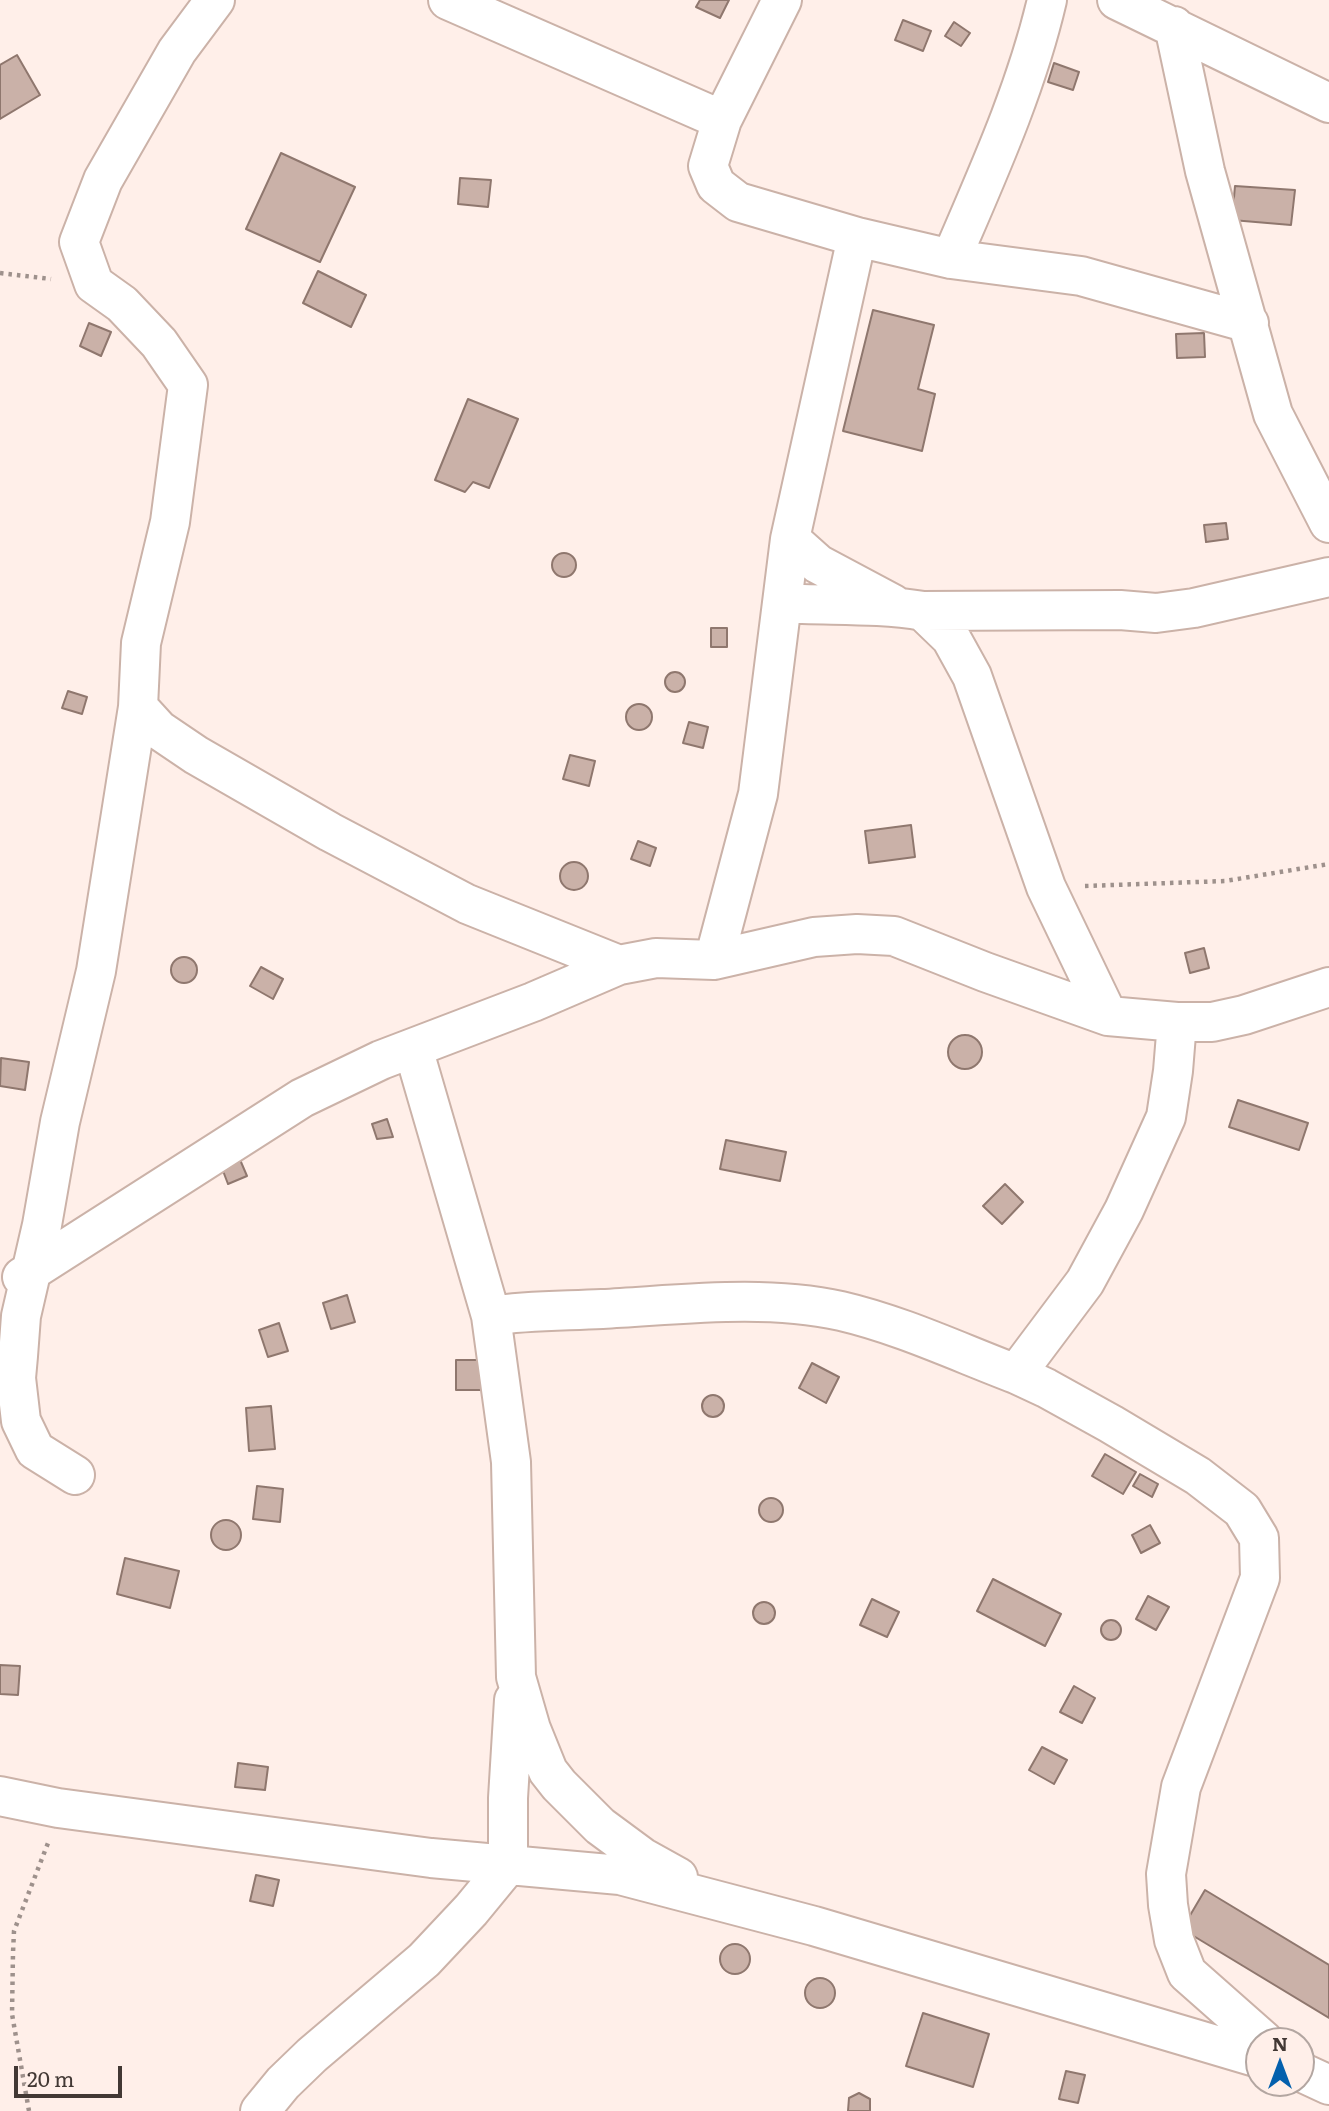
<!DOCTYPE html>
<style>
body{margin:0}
#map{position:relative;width:1329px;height:2111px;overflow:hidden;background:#ffefe9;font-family:Literata,serif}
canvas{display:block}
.north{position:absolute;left:1245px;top:2027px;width:70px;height:70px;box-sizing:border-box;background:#ffefe9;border:2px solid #b3a6a1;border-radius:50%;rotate:0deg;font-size:19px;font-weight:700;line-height:28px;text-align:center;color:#423834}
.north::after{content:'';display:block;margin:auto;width:24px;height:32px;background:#0460ad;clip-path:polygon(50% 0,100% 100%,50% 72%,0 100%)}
.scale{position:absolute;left:14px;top:2066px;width:108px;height:32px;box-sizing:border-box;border:4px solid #423834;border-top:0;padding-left:9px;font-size:21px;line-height:24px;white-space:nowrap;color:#423834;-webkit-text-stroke:5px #ffefe9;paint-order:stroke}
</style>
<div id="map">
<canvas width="1329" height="2111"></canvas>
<div class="north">N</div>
<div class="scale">20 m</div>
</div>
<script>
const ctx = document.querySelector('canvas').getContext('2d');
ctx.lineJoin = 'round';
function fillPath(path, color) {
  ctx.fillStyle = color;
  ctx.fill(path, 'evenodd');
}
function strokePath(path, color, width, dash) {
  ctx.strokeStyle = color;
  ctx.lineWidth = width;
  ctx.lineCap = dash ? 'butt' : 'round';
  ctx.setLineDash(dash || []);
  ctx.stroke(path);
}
const building = new Path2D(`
 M700,0H729L720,18L696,7Z
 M903,20L931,31L923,51L895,40Z
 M954,22L970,33L961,46L945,36Z
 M17,55L40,95L0,119V65Z
 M1054,63L1079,72L1073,90L1048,82Z
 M281,153L355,187L320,262L246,229Z
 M460,178L491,180L488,207L458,204Z
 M1235,186L1295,190L1291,225L1232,220Z
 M318,271L366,295L351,327L303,303Z
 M873,310L934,325L918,389L935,394L922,451L843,431Z
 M89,323L111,332L101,356L80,346Z
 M1204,333L1205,357L1177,358L1176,334Z
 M468,399L518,419L489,488L473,482L465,492L435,480Z
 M1226,523L1228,539L1206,542L1204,525Z
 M552 565a12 12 0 1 1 24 0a12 12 0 1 1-24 0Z
 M711,628H727V647H711Z
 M665 682a10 10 0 1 1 20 0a10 10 0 1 1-20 0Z
 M68,691L87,697L82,714L62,708Z
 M626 717a13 13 0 1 1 26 0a13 13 0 1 1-26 0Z
 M689,722L708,727L703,748L683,743Z
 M570,755L595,761L589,786L563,779Z
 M911,825L915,857L869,863L865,831Z
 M638,841L656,848L650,866L631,859Z
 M560 876a14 14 0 1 1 28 0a14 14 0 1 1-28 0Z
 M1204,948L1209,968L1190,973L1185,953Z
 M171 970a13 13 0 1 1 26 0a13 13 0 1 1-26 0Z
 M261,967L283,979L273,999L250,986Z
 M948 1052a17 17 0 1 1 34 0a17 17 0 1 1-34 0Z
 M1,1058L29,1062L25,1090L0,1086Z
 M1238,1100L1308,1123L1299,1150L1229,1127Z
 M387,1119L393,1137L377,1139L372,1124Z
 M726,1140L786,1152L780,1181L720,1169Z
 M238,1155L247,1176L228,1184L220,1163Z
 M1005,1184L1023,1202L1002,1224L983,1206Z
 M347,1295L355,1322L331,1329L323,1303Z
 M279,1323L288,1351L268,1357L259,1330Z
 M456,1360H484L485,1390H456Z
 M812,1363L839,1377L826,1403L799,1388Z
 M702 1406a11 11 0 1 1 22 0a11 11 0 1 1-22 0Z
 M271,1406L275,1449L249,1451L246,1408Z
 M1105,1454L1136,1472L1123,1494L1092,1476Z
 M1140,1474L1158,1484L1152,1497L1133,1486Z
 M257,1486L283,1489L280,1522L253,1519Z
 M759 1510a12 12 0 1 1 24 0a12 12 0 1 1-24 0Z
 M211 1535a15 15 0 1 1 30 0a15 15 0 1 1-30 0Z
 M1150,1525L1160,1543L1141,1553L1132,1535Z
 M125,1558L179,1571L170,1608L117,1594Z
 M993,1579L1061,1614L1045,1646L977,1611Z
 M1148,1596L1169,1607L1156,1630L1136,1619Z
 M872,1599L899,1612L887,1637L860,1625Z
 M753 1613a11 11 0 1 1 22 0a11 11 0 1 1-22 0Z
 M1101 1630a10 10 0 1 1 20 0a10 10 0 1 1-20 0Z
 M0,1665L20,1666L18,1695L0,1694Z
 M1074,1686L1095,1698L1082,1723L1060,1712Z
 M1042,1747L1067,1760L1054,1784L1029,1770Z
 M238,1763L268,1767L265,1790L235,1787Z
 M256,1875L279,1880L273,1906L250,1901Z
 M1205,1890L1329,1965V2018L1182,1929Z
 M720 1959a15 15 0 1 1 30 0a15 15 0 1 1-30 0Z
 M805 1993a15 15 0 1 1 30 0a15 15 0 1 1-30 0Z
 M923,2013L989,2034L973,2087L906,2066Z
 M1066,2071L1085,2075L1078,2103L1059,2099Z
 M859,2093L870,2099V2111H848L849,2098Z`);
fillPath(building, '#cab1a8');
strokePath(building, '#8f776e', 2);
const minor = new Path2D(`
 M215,0L177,51L103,180L79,242L94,284L122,304L159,343L188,385L170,522L141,643L138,707L159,730L196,755L330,832L467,904L619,965L656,958L714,960L814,937L857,934L894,936L985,972L1108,1016L1177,1022H1212L1244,1015L1329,987
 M448,0L722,120
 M782,0L722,120L708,166L716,185L738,202L857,237L951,259L1081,276L1249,323
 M1117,0L1329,103
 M1174,26L1205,171L1273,414L1329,523
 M857,237L790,539L818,564L893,604
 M951,259C987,175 1026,90 1047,0
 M782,603C829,606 877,603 923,611L1120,610L1156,613L1194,608L1329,577
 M923,611L951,638L972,676L1046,887L1108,1016
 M714,960L758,794L790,539
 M1177,1022L1173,1071L1166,1117L1124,1210L1085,1282L1016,1374L1046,1388L1111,1424L1198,1476L1242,1510L1259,1538L1260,1578L1181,1787L1166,1874L1168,1905L1174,1940L1187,1973L1264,2041
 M413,1048L491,1316
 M22,1277L302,1098L381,1060L533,1002L619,965
 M75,1475L35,1450L21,1421L16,1378L18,1356L21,1316L42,1225L60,1122L96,971L138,707
 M0,1796L58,1808L431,1858L620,1875L814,1926L1259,2058
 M678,1877L642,1857L600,1826L559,1785L548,1771L531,1729L516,1677L511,1462L491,1316C528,1310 564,1311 602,1309C680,1305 763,1294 841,1311C901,1325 958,1352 1016,1374
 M1301,2072L1329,2085
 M260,2111L283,2083L312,2055L424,1960L471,1910L508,1865V1798L514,1700`);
strokePath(minor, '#cbb2a8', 42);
strokePath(new Path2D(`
 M0,273L51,279
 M1085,886L1225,881L1329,864
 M29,2111L12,2014L13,1953L14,1931L48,1843`), '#9e918c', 4.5, [3.5, 5]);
strokePath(minor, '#fff', 38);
</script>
